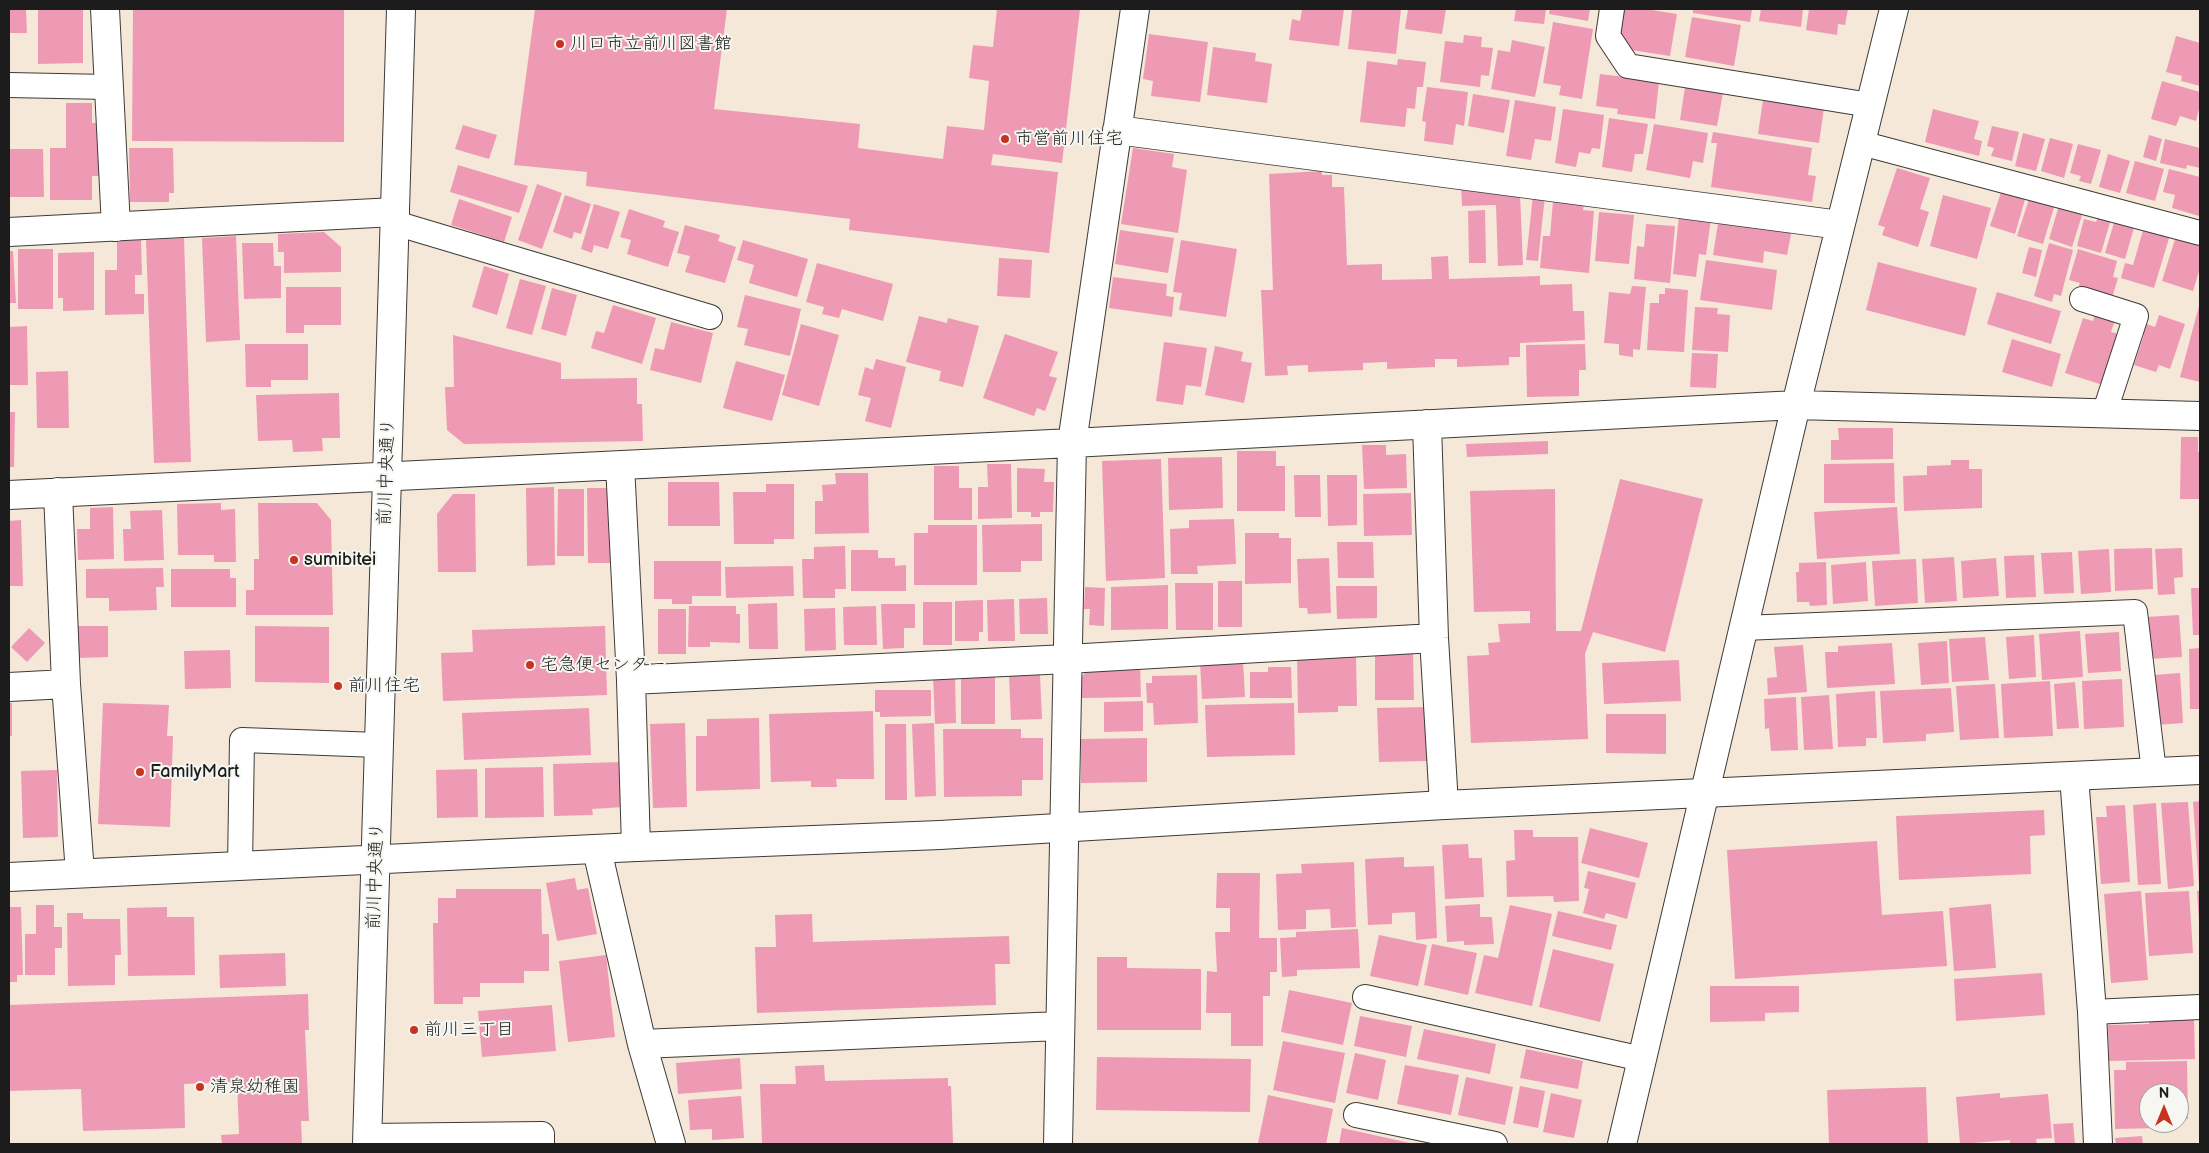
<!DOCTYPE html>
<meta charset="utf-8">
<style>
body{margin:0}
#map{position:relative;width:2209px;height:1153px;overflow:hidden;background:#f5e8d8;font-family:"Balsamiq Sans",sans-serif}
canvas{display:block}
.frame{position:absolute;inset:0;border:10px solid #1c1c1c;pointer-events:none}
.north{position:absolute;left:2139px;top:1083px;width:50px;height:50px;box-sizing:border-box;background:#f6f6f2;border:1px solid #9f9f9c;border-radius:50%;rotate:0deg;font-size:14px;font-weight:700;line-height:20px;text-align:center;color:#1c1c1c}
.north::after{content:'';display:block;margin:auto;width:18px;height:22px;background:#c8321e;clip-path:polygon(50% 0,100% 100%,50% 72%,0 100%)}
</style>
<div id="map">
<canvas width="2209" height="1153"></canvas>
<div class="frame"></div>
<div class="north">N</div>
</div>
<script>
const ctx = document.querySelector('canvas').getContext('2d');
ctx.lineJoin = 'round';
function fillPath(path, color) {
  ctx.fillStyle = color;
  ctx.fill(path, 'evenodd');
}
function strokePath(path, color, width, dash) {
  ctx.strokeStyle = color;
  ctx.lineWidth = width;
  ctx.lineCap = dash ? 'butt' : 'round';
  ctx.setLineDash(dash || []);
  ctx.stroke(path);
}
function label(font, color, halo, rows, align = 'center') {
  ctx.font = font + ' "Balsamiq Sans","Klee One",sans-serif';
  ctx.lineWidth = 4;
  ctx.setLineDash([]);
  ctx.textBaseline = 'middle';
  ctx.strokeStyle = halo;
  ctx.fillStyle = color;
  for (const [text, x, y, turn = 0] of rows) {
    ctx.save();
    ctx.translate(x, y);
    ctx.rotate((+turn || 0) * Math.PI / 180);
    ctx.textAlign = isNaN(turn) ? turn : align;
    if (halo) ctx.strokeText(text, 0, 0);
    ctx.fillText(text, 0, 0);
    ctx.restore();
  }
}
fillPath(new Path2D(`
 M9,9H26L27,33H9Z
 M38,9H83V63L38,64Z
 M133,9H344V142L132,141Z
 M535,9H727L714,109L860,124L858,148L943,159L947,126L984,130L989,81L969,78L973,45L993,47L997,9H1080L1062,163L993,154L991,165L1058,172L1049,253L849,230L850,219L586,186L587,172L514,165Z
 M1302,9H1344L1339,46L1289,40L1292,19L1300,21Z
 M1352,9H1401L1396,54L1348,49Z
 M1408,9H1446L1442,34L1405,29Z
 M1516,9H1546L1544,24L1514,21Z
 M1550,9H1590L1588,21L1549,14Z
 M1621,9H1646L1677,14L1670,56L1631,50L1617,33Z
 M1693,9H1752L1750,22L1693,13Z
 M1761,9H1803L1801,27L1759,21Z
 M1809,9H1848L1845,25L1838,24L1837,35L1806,30Z
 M1692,17L1741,25L1734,66L1685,57Z
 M1553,22L1593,29L1582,99L1559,95L1561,86L1543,83Z
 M1149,34L1208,42L1200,102L1151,96L1153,81L1143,79Z
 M1464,35L1482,37L1481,47L1493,48L1489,76L1481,75L1480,87L1440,82L1445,41L1463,43Z
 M2176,36L2200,43V86L2181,81L2182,76L2166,72Z
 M1512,40L1545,47L1535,97L1491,89L1498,50L1510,52Z
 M1213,47L1256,53L1255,61L1272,64L1267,103L1207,95Z
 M1398,59L1426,62L1423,87H1417L1415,109L1407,108L1405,127L1360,122L1367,61L1397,65Z
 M1600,74L1659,81L1655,119L1617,114L1618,109L1596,106Z
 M2162,81L2200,92V105L2196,121L2180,116L2176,126L2151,119Z
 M1427,87L1468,92L1464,126L1456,124L1453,145L1424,141L1426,122L1422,121Z
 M1685,87L1723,93L1717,126L1680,120Z
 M1473,94L1510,100L1504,133L1468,126Z
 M1515,100L1556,107L1551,141L1535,139L1531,160L1506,156Z
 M1763,100L1824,108L1819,143L1758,134Z
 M66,103H92V123H101V176H92V200H50V148H66Z
 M1563,109L1604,115L1600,149L1592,148L1590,154L1579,152L1576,167L1555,163Z
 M1933,109L1979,121L1974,139L1982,141L1979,156L1925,142Z
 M1609,118L1648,124L1643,154H1635L1632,172L1602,167Z
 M1654,124L1708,133L1703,163L1693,161L1690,178L1646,170Z
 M463,125L497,135L489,159L455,149Z
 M1992,126L2019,132L2012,161L1991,156L1994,148L1987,146Z
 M1713,132L1812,148L1808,175L1816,176L1812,202L1711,187L1717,143H1711Z
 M2023,133L2045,139L2036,171L2015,166Z
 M2149,135L2162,139L2156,161L2143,157Z
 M2050,138L2073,144L2064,178L2041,171Z
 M2165,139L2200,148V168L2187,165L2186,169L2160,163Z
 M2078,144L2101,150L2091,184L2079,181L2081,176L2070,173Z
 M129,148H173L174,193H169V202H130Z
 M1133,148L1174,154L1172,167L1187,170L1178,233L1121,224Z
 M9,149H43L44,197H9Z
 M2108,154L2130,161L2120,193L2099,187Z
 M2135,161L2164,169L2155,201L2126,193Z
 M458,165L528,186L519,213L450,192Z
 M1897,168L1930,178L1920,209L1929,212L1918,247L1882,235L1885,227L1878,225Z
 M2169,169L2200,177L2199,216L2172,208L2175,195L2163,192Z
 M1322,171V175H1332V187H1344L1347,265L1382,264V280L1432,279L1431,257L1448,256L1449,279L1540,276V285L1572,284L1573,311H1584L1585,340L1520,343V357H1509V365L1457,367V359H1435V367L1387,369V362L1363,363V370L1308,372V365L1287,366L1288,375L1265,376L1261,290H1273L1269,174Z
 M537,184L562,193L542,249L518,240Z
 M1461,184L1520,193L1523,265L1498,266L1496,205L1462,206Z
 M2002,189L2026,196L2015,234L1990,226Z
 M565,195L591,204L581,234L574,232L572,239L553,232Z
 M1533,195L1545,196L1538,261L1526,260Z
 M1943,195L1991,208L1977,259L1930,246Z
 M2030,196L2055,204L2043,244L2017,236Z
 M459,199L512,217L504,242L451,225Z
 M1553,201L1584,204L1583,210L1594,211L1589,273L1540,268L1543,236H1550Z
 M2060,202L2084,209L2072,247L2049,239Z
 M594,204L620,212L608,249L594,245L592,253L581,249Z
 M629,209L665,221L663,227L679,232L668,267L627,254L631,240L620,237Z
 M1485,210L1486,263H1469L1468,211Z
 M1599,212L1634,215L1629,264L1595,261Z
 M1679,215L1711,219L1706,255L1699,254L1696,277L1673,274Z
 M2099,215L2111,219L2101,253L2077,246L2084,219L2096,222Z
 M2116,216L2136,221L2125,259L2105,253Z
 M1719,217L1792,229L1787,255L1764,251L1763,263L1713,255Z
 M1646,224L1675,226L1670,283L1634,279L1637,246L1644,247Z
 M685,225L720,235L718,241L736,247L725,283L685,272L690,256L677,253Z
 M2144,227L2170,235L2154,288L2121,278L2125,263L2133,265Z
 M1120,230L1174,238L1168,273L1115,264Z
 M324,232L341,247V272L284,273V252H278V234Z
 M236,236L240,340L206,342L202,238Z
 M2176,236L2200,244V268L2193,291L2162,281Z
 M184,238L191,462L154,463L146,240Z
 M141,240L142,275H135V294H144V314L105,315V270H117V241Z
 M743,240L808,259L797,297L749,283L754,265L737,260Z
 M1181,240L1237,249L1226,317L1179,310L1182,293L1173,292Z
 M242,243H273L274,266H281V298L244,299Z
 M2049,243L2073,250L2061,296L2054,294L2052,302L2034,296Z
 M2029,247L2042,250L2036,277L2022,273Z
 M18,249H53V309H18Z
 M2078,249L2117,261L2113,277L2118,278L2112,298L2078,288L2080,283L2069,280Z
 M9,251H13L16,303H9Z
 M94,252V310L63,311V298H58V253Z
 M999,258L1032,260L1030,298L997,296Z
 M1706,260L1777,270L1772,310L1700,300Z
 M1878,262L1977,288L1965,336L1866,310Z
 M817,263L893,284L883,321L842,309L839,318L822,314L824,307L806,302Z
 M484,266L509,274L497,315L472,307Z
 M1113,277L1167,284L1166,296L1174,297L1172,317L1109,308Z
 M520,279L546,286L532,335L506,328Z
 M1632,286L1646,287L1640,350L1633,349V357L1619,355V344L1604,343L1609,292L1630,294Z
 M286,287H341V325H304V333H286Z
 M552,288L577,295L566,336L541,329Z
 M1665,288L1688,290L1684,352L1647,350L1650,303H1659V294H1665Z
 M1997,292L2061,311L2051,344L1987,324Z
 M745,295L801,309L790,356L744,345L748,329L737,327Z
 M2200,302V382L2180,377Z
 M613,305L656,318L642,364L591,348L596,331L604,333Z
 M1695,307L1718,308L1717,314L1730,315L1728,352L1692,350Z
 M2095,314L2115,320L2111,332L2119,334L2103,385L2065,373L2083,318L2093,321Z
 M2159,315L2185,324L2170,369L2159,365L2156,372L2134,365L2144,335L2140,333L2144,323L2155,327Z
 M919,316L947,323L948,318L979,326L963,387L939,381L941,371L906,362Z
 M671,322L713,333L701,383L650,370L655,348L664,350Z
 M801,324L839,335L819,406L782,395Z
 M27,326L28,385H9V327Z
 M1005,334L1058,352L1049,376L1057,378L1045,411L1037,408L1034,416L983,398Z
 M453,335L561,363V379L637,378V404H642L643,441L464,444L447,430L445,387H454Z
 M2012,339L2061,354L2052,387L2002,372Z
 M1164,342L1207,348L1201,387L1186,385L1183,405L1156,401Z
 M245,344H308V380H271V387H246Z
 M1585,344L1586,370H1579V396L1527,397L1526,345Z
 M1215,346L1243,352L1241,361L1252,363L1244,403L1205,395Z
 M1692,353L1718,354L1716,388L1690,387Z
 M876,359L906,367L891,428L865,421L871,398L858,395L865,367L873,370Z
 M736,361L785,375L772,421L723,408Z
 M68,371L69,428H37L36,372Z
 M339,393L340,438H322L323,451L293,452L292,440L258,441L256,395Z
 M9,412H15L14,467H9Z
 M1838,428H1893V459L1831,460V440H1839Z
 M2181,437H2198V452H2200V499H2180Z
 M1548,441V454L1467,457L1466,444Z
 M1362,445H1386V455L1406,454L1407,488L1364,489Z
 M1237,451H1276V466H1285V511H1237Z
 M1222,457L1223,508L1169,510L1168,458Z
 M1161,459L1165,578L1106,581L1102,461Z
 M1951,460H1969V469H1982V508L1904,511L1903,476L1927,475V466L1951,465Z
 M1894,463L1895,503H1824V464Z
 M987,464H1011L1012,518L978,519V487H988Z
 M934,466H959V488H972V520H934Z
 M1017,468L1045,469L1044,482H1054L1053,512H1040V517H1031V512H1017Z
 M835,473H868L869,533L815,534V501H823L822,485L836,484Z
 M1294,475H1320L1321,517H1295Z
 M1327,475H1357V525L1328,526Z
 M1620,479L1703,499L1665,652L1593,632L1585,654L1588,739L1471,743L1467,656L1489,655L1488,643L1500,642L1498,624L1530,623V611L1474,612L1470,491L1555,489L1556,631H1581Z
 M668,482H719L720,526H668Z
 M766,484H794V539H774V544H734L733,492H766Z
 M554,487L555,565L527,566L526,488Z
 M587,488H612L613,563H588Z
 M558,489H584V556H557Z
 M1411,493L1412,535L1364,536L1363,494Z
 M453,494H475L476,572H438L437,514Z
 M221,503V510L235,509L236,562H214V555H178L177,504Z
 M258,503H317L331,520L333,615H246V590H254V559H259Z
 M113,507L114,559L78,560L77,529H90V508Z
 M1897,507L1900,554L1817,559L1814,512Z
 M162,510L164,560L124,561L123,529H131L130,511Z
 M1234,519L1236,564L1197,566L1198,574H1171L1170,529L1189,528V520Z
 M21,520L23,586H9V521Z
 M1042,524V561H1021V572H983L982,525Z
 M928,525H977V585H914V533H928Z
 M1245,533H1279V538H1291V583L1245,584Z
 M1337,542H1373L1374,578H1338Z
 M845,546L846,589H835V598H803L802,559H814V547Z
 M2152,548L2153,589L2115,591L2114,549Z
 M2182,548L2183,577L2174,578L2175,594L2158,595L2155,549Z
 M2109,549L2111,592L2081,594L2078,551Z
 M851,550H878V558H895V566L906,565V591H851Z
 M2072,552L2074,593L2044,594L2041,553Z
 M2034,555L2036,597L2006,598L2004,556Z
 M1954,557L1957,601L1925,603L1922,559Z
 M1329,558L1331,613L1308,614L1307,608H1299L1297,559Z
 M1996,558L1999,596L1963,598L1961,561Z
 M1916,559L1918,603L1875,606L1872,561Z
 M654,561H721V596H692V604H672V599H654Z
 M1826,562L1827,605L1810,606L1809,602H1797L1796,572H1799V563Z
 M1866,562L1868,601L1833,604L1831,565Z
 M793,566L794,596L726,598L725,567Z
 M163,568L164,587H156L157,610L109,611V598H86V569Z
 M171,569H230V578H236V607H171Z
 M1218,581H1242V627H1218Z
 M1175,583H1213V630H1176Z
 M1168,585V629L1111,630V587Z
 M1336,586H1377V618L1337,619Z
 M1085,587L1105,588L1104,626L1089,625L1090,609H1084Z
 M2191,588H2200V635H2193Z
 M1047,598L1048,634H1020L1019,599Z
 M1014,599L1015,641H988L987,600Z
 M983,600V632H979V641H955V601Z
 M923,602H952V645H923Z
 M777,603L778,649H749L748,604Z
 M881,604H915V628H904V648L883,649Z
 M689,606H736V614H740V643L710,642V647H688Z
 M876,606L877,645H844L843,607Z
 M835,608L836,650L805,651L804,609Z
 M658,609H686V654H658Z
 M2179,615L2182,657L2149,659L2146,617Z
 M78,626H108V657L78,658Z
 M255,626L329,627V683L255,682Z
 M605,626L607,695L443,701L441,653L473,652L472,630Z
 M29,628L45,643L27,662L11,647Z
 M2080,631L2083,677L2042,680L2039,634Z
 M2119,632L2121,671L2088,673L2085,634Z
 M2034,635L2036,677L2009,679L2006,637Z
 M1985,637L1989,680L1952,682L1949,639Z
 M1947,641L1949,683L1921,685L1918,643Z
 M1892,643L1895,684L1827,688L1825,652H1838V646Z
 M1803,645L1807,692L1768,695L1767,678L1777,677L1774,647Z
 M2200,648V709H2190L2189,649Z
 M230,650L231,688L185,689L184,651Z
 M1413,653L1414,700H1375V654Z
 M1356,656L1357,706H1338V712L1298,713L1297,657Z
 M1243,660L1245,697L1202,699L1200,662Z
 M1679,660L1681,701L1604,704L1602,663Z
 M1140,663L1141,697L1082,698L1081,678L1092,664Z
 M1268,667H1291L1292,698H1250V672H1268Z
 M995,673V724H961V674Z
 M2180,673L2183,723L2156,725L2154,675Z
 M955,675L956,723L935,724L933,676Z
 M1040,675L1042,719L1011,720L1009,676Z
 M1197,675L1198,723L1154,725L1153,703H1147L1146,683H1152V676Z
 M2122,679L2124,727L2084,729L2082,681Z
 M2050,681L2053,736L2004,738L2001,684Z
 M2075,682L2079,728L2057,729L2054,684Z
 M1995,684L1999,738L1960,740L1956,686Z
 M1951,688L1954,732L1926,734V741L1883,743L1880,691Z
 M875,690H931V716L880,717V712H875Z
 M1875,691L1877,738H1866V746L1838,747L1836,694Z
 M1829,695L1833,749L1804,750L1801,697Z
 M1796,697L1798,750L1771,751L1769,728L1765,729L1764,699Z
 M1143,701V731L1104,732V702Z
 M9,703H12V736H9Z
 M103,703L169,705L167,736H173L170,827L98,824Z
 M1294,703L1295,755L1207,757L1205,705Z
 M1427,707L1428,761L1379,762L1377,708Z
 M589,708L591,755L464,760L462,713Z
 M873,711L874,779H836L837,787H811V781L771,782L769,714Z
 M1606,714H1666V754L1606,753Z
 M759,718L760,789L696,791V736H707V719Z
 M685,723L687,807L653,808L650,724Z
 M934,723L936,796L915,797L912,724Z
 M885,724H906L907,800H885Z
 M943,729H1021V738H1043V780H1022V796L944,797Z
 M1147,738V782L1081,783V739Z
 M623,762L624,807L592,809L593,815L554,816L553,764Z
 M543,767L544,817L485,818V768Z
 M477,769L478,817L437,818L436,770Z
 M57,770L58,837L23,838L21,771Z
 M2200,801V886H2199L2193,802Z
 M2188,802L2194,886L2168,889L2161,803Z
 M2156,803L2161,884L2138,885L2133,805Z
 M2125,805L2130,882L2101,884L2096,817H2107L2106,806Z
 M2044,810L2045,835L2030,836L2031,874L1899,880L1896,816Z
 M1590,828L1648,843L1639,878L1581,863Z
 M1514,830H1533V837H1578L1579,901L1554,902L1553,896L1507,897L1506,861L1515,860Z
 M1877,841L1882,915L1943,911L1947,966L1735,979L1727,850Z
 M1468,844L1469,858H1482L1484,897L1445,899L1442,845Z
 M1404,857V867L1434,866L1437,938L1416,940L1415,912L1392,913V924L1368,925L1365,859Z
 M1354,862L1356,927L1331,928L1330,909L1306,910V929L1278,930L1276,874L1302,873L1301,864Z
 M1588,871L1636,883L1627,919L1606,913L1604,919L1583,913L1589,889L1584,888Z
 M1217,873H1260L1259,938H1277V972H1270V996H1263V1046H1231V1013H1206L1207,971L1217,972L1215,932H1230V908H1216Z
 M575,878L577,890L588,888L597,934L557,941L546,883Z
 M456,889H541L542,934H549V971H524V983H480V997H463V1004H434L433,923H438V898H456Z
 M2141,891L2148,980L2111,983L2104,894Z
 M2189,891L2193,953L2149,956L2145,893Z
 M2197,891H2200V922H2199Z
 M1480,904V917H1492L1494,944L1464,945V941L1447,942L1445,906Z
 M1991,904L1996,968L1954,971L1949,908Z
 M36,905H54V927H62V948H55V975H25V934H36Z
 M1510,905L1552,914L1532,1006L1475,993L1484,955L1498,958Z
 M9,907H21L23,975H17V982H9Z
 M167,907V917H194L195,975L128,976L127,908Z
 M1558,911L1617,925L1611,950L1552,936Z
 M67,913H83V919H120L121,955H115V985L68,986Z
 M812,914L813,942L1009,936L1010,964H995L996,1005L757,1013L755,947H776L775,915Z
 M1358,929L1360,968L1297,970V976L1282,977L1280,938L1296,937V932Z
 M1379,935L1427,945L1418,986L1370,976Z
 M1432,944L1477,953L1468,995L1424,985Z
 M1553,949L1614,964L1600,1022L1539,1007Z
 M285,953L286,986L220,988L219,955Z
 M606,955L615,1037L568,1042L559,961Z
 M1097,957H1127V968L1201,969V1030H1097Z
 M2042,973L2045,1015L1956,1021L1954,979Z
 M1710,986H1799V1012L1765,1013V1021L1710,1022Z
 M1289,990L1352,1003L1343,1045L1281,1032Z
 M308,994L309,1030H305L309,1121H301L302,1144H222L221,1135L239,1134L237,1082L184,1084L185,1128L83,1131L81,1089L9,1091V1005Z
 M552,1005L556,1051L482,1057L478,1011Z
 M1360,1016L1412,1026L1406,1057L1354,1046Z
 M2194,1018L2195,1059L2109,1061L2108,1025L2149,1024V1019Z
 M1424,1029L1496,1044L1490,1074L1417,1059Z
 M1283,1041L1345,1053L1335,1103L1273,1090Z
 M1526,1049L1583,1061L1578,1089L1520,1078Z
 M1355,1053L1386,1060L1378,1100L1346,1093Z
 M1097,1057L1251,1059L1250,1112L1096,1110Z
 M740,1058L742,1089L678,1094L676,1063Z
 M2187,1061L2188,1119H2179V1093H2149V1123H2160V1128L2115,1129L2114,1070H2126V1062Z
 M824,1065L825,1081L948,1078V1086H951L953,1143L762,1144L760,1084H796L795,1066Z
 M1405,1065L1459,1075L1451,1115L1397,1104Z
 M1466,1077L1513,1087L1505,1125L1458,1115Z
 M1520,1086L1545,1091L1538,1128L1513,1123Z
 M1926,1087L1928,1144H1829L1827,1090Z
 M1551,1093L1582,1100L1574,1138L1543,1132Z
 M2000,1093V1098L2048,1094L2052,1138L2036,1139L2037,1144H2010V1140L1960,1144L1956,1097Z
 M1268,1095L1333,1109L1326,1144L1258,1143Z
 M741,1096L744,1138L712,1140V1129L690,1130L688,1100Z
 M2073,1123L2075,1144H2055L2053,1124Z
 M1342,1128L1410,1143V1144H1339Z
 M2142,1136L2143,1144H2116L2115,1138Z`), '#ef9ab4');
const service = new Path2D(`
 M1612,9L1608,36L1628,66L1870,105
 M9,85L108,87
 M1861,143L2200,233
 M395,223L710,317
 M2082,299L2136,316L2104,414
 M1743,628L2135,612L2154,772
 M240,866L242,740L379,745
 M1365,997L1642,1059
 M2092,1012L2200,1007
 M1356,1115L1495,1144
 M368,1136L542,1134V1144`);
const minor = new Path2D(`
 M105,9L116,227
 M1117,130L1840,225
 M9,232L395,212
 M1427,424L1434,638L1444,805
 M620,465L631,680L636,847
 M58,492L66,684L80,873
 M9,495L1072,443L1796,405L2200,416
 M631,680L1067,659L1434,638
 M9,687L66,684
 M2074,776L2092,1012L2098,1144
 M597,850L642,1044L671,1144
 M642,1044L1059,1026
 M1058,1144L1072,443L1135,9
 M1622,1144L1796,405L1894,9`);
const tertiary = new Path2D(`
 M9,877L636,847L940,835L1444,805L2200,770
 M367,1144L401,9`);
strokePath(service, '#3d3b38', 26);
strokePath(minor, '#3d3b38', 30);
strokePath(tertiary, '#3d3b38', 30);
strokePath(service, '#fff', 24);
strokePath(minor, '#fff', 28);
strokePath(tertiary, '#fff', 28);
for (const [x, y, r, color] of [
 [560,44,5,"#c8321e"],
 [1005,139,5,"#c8321e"],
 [294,560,5,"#c8321e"],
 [530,665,5,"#c8321e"],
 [338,686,5,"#c8321e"],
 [140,772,5,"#c8321e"],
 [414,1030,5,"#c8321e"],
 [200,1087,5,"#c8321e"]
]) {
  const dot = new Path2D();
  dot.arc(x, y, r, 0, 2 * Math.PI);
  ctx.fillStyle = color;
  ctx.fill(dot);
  strokePath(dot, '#f6f6f2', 2);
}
label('18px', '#1c1c1c', '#f6f6f2', [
 ["川口市立前川図書館",570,44],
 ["市営前川住宅",1015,139],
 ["sumibitei",304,560],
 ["宅急便センター",540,665],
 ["前川住宅",348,686],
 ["FamilyMart",150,772],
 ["前川三丁目",424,1030],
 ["清泉幼稚園",210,1087]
], 'left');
label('18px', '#1c1c1c', '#f6f6f2', [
 ["前川中央通り",387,472,-88],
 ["前川中央通り",376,876,-88]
]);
</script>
